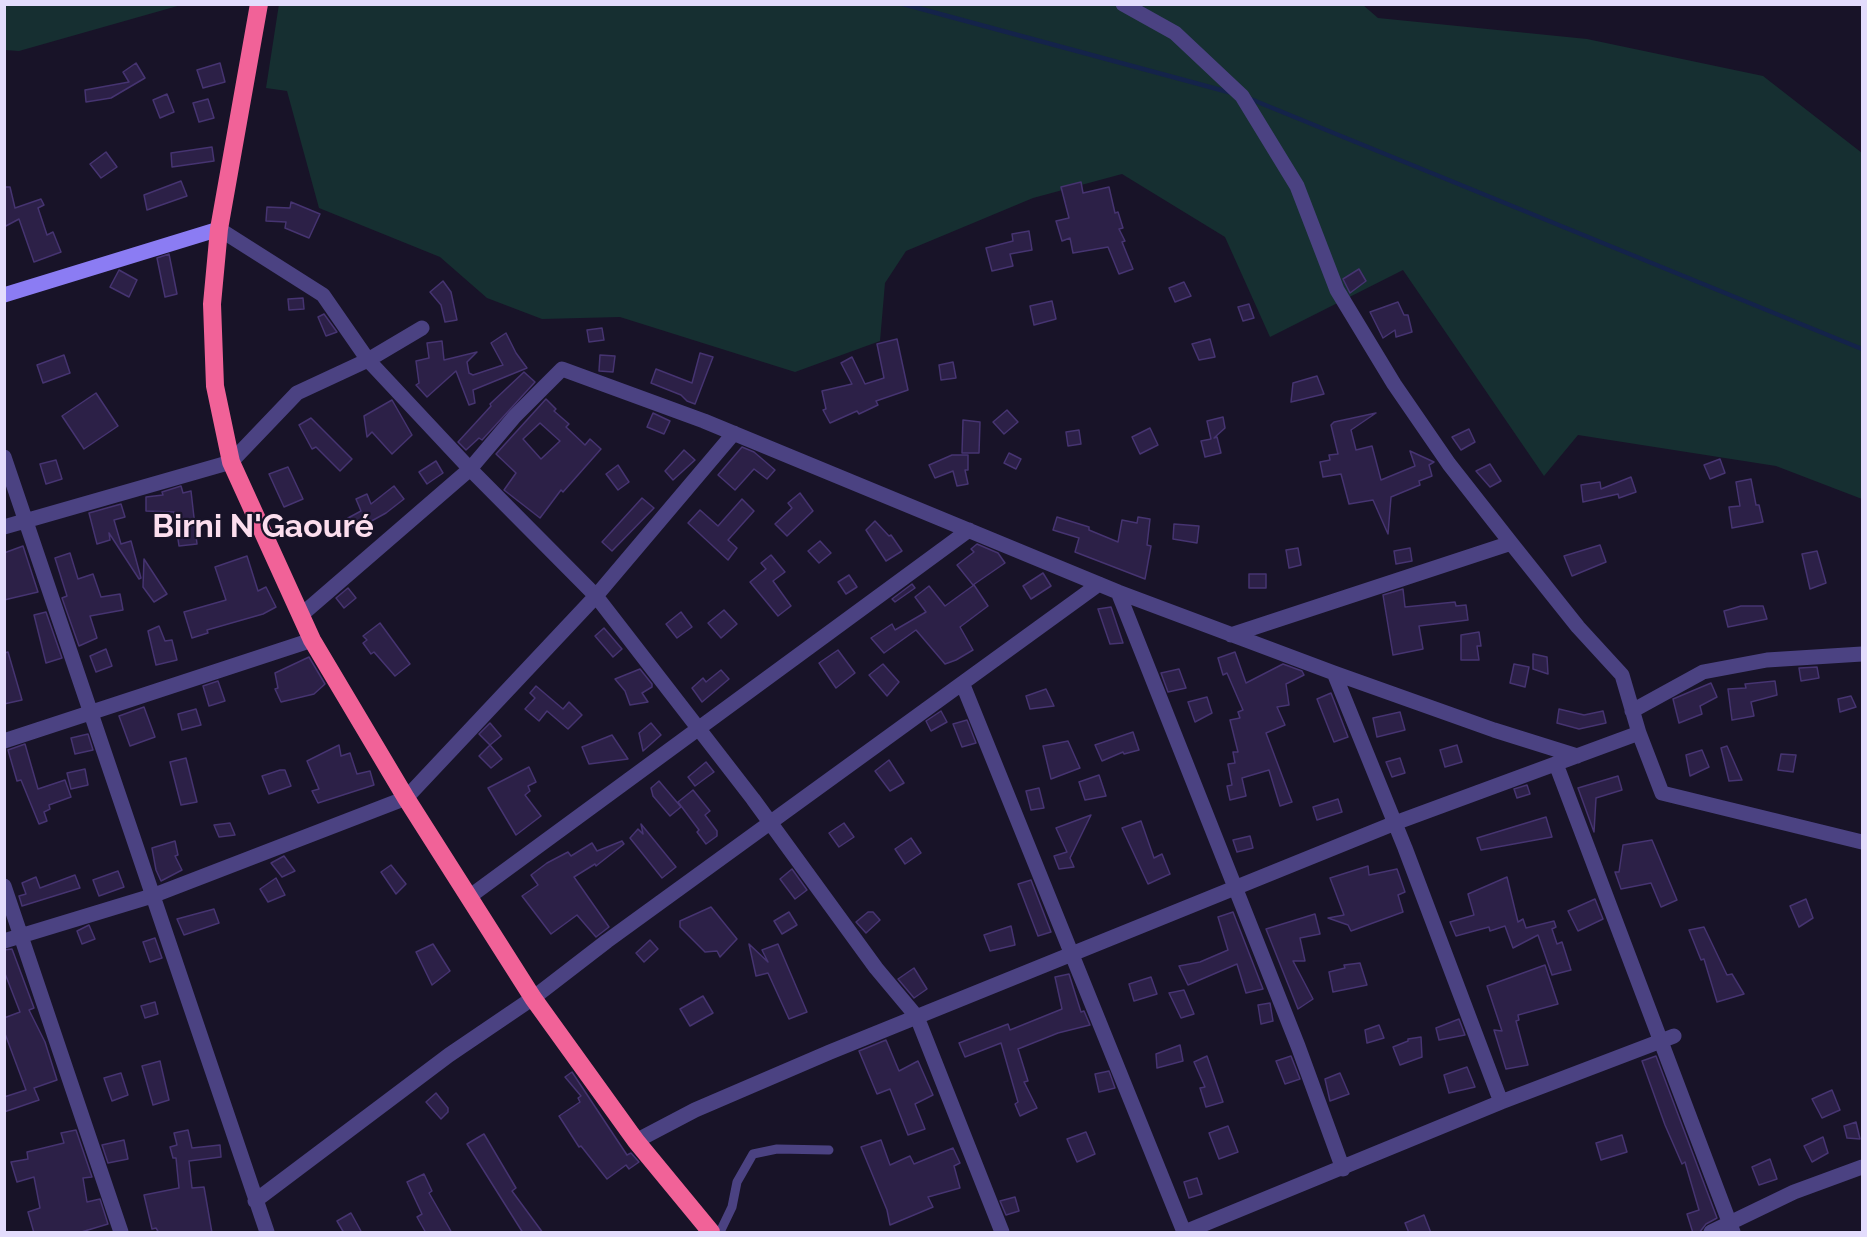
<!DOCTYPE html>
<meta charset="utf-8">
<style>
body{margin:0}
#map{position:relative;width:1867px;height:1237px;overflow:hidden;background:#181328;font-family:Raleway,sans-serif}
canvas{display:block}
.frame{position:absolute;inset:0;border:6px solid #e3dcfc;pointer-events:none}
</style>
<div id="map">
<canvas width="1867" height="1237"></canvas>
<div class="frame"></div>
</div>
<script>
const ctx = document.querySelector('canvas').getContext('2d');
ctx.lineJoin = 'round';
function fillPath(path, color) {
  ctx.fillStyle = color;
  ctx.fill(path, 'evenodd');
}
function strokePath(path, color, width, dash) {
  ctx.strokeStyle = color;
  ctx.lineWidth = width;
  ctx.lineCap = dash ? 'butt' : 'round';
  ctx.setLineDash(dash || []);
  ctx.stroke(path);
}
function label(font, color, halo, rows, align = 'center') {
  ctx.font = font + ' Raleway,sans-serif';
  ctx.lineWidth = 4.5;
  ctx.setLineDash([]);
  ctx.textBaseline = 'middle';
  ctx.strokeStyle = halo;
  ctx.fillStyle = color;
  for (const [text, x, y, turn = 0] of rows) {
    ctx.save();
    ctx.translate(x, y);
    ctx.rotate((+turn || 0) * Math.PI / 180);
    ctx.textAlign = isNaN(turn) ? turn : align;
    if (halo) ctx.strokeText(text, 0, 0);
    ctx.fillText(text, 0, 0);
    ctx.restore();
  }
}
fillPath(new Path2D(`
 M279,4L1363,5L1378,18L1587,39L1763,76L1862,153V499L1776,466L1578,435L1544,476L1403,270L1270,337L1225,237L1122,174L1033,198L906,251L885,283L880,341L795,372L620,317L542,319L487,298L440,257L319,208L287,91L266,88Z
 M4,5L5,4L181,5L19,51L5,50Z`), '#162f31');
strokePath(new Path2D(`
 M903,4L1232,93
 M1248,98L1862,349`), '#14234a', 4.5);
const building = new Path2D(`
 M136,63L145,78L111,98L86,102L85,90L129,82L123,72Z
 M220,63L225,82L203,88L197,70Z
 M167,94L174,112L160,118L153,100Z
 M208,99L214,118L199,122L193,103Z
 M212,147L214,161L172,167L171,153Z
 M106,152L117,167L101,178L90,164Z
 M181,181L187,196L147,210L144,195Z
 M1081,182L1083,193L1109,187L1115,213L1118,212L1123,228L1119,229L1125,241L1122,242L1133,269L1119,274L1108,247L1073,253L1070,238L1062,241L1056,221L1069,218L1061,187Z
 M4,187H10L15,208L41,199L44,205L38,208L47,235L53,232L61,252L34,262L19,219L4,227Z
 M291,202L320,214L309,238L285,228L286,222L266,221L267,207L290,208Z
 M1029,231L1032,250L1010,254L1013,266L992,271L986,248L1013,241L1012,234Z
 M169,254L177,294L165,297L157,258Z
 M1359,269L1366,281L1350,293L1343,279Z
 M119,270L137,280L129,297L110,287Z
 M443,281L451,292L457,320L445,322L441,305L430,292Z
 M1184,282L1191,296L1175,302L1169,288Z
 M303,298L304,309L289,310L288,299Z
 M1052,301L1056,319L1034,325L1030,306Z
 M1398,302L1404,315H1408L1412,332L1396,337L1395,330L1383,338L1370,312Z
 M1249,304L1254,318L1243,321L1238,307Z
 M324,314L337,332L326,336L318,317Z
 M602,328L604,340L589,342L587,330Z
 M506,333L516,353L527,368L473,390L475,403L469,405L456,371L427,397L416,385L419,383L416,361L429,358L427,343L442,341L444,360L477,352L467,362L469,373L473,375L503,365L491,343Z
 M897,339L908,390L876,401L878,405L859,414L857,411L830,423L823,410L826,409L822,391L852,384L841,363L852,357L865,384L884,378L877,344Z
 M1210,339L1215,357L1199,360L1192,344Z
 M700,353L713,357L695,404L687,401L681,395L651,383L656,369L692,383Z
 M64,355L70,373L43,383L37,365Z
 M600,355L615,356L613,372L599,371Z
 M953,362L956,378L941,380L939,365Z
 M524,372L535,382L482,440L479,438L466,450L458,442L491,406L490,404Z
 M1317,376L1324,394L1291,402L1293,383Z
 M96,393L118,426L84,449L62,416Z
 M546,399L556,409L554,411L569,424L566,427L585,445L590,439L601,449L563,492L561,490L540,518L504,490L516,473L496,454ZM540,423L560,441L541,459L523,439Z
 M392,400L412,435L392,454L372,432L367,437L364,416Z
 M1007,410L1018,422L1004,434L993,422Z
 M653,413L670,421L664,434L647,427Z
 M1376,413L1351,430L1356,450L1372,446L1381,480L1415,466L1410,451L1434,462L1429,465L1432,476L1419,481L1420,485L1391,497L1388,534L1373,500L1349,504L1341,474L1323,477L1320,462L1330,460L1329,455L1338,454L1331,425L1334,422Z
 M1223,417L1225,428L1214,438L1217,437L1221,453L1205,457L1201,441L1211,439L1207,421Z
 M311,418L352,459L340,471L316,447L312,449L299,425Z
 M963,420L980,422L979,453H962Z
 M1150,428L1158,445L1140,454L1132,437Z
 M1469,429L1475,442L1461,450L1452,437Z
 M1079,430L1081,444L1068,446L1066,432Z
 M742,447L754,452L775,470L767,479L754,469L735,490L718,475Z
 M684,450L695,460L673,480L665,471Z
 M1009,453L1021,459L1016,469L1004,463Z
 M952,455H968V470H965L968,484L957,486L953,471L935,478L929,465Z
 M1720,459L1725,473L1710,479L1704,465Z
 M56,460L62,479L46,484L40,464Z
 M436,461L443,473L427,484L419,472Z
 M1490,464L1501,481L1490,487L1476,471Z
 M618,465L629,482L618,490L606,474Z
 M288,467L303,499L284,507L269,474Z
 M1631,477L1636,492L1619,498L1618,494L1583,502L1581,485L1600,482L1601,489Z
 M1751,479L1756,505H1759L1763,522L1732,528L1729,507L1740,506L1736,482Z
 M181,486L183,493L191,491L197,544L179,546L174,512L146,511V497L163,495L162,492Z
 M394,486L404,499L386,513L355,530L348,518L361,511L356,499L367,494L371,504Z
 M800,493L813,511L787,536L775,524L792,508L788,503Z
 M642,498L654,508L612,551L602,542Z
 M742,499L754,511L728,540L737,548L728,560L688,523L700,510L718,526Z
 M121,504L125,517L114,520L121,544L131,541L141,578L139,579L109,533L110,540L97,544L89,513Z
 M1057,517L1089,527V530L1118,542L1122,520L1137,523L1138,517L1150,519L1147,545L1151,546L1145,579L1075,552L1079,538L1053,530Z
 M875,521L889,536L891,535L902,551L886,561L866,530Z
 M1174,524L1199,526L1197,543L1173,539Z
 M820,541L831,553L819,563L808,551Z
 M977,544L998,553L1005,563L973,585L957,565L974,552L971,549Z
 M1600,545L1606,562L1572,576L1564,556Z
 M23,546L38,592L4,600V553Z
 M1298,548L1301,565L1289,568L1286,550Z
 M1410,548L1412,561L1396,564L1394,551Z
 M1817,551L1826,583L1810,589L1802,554Z
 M70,553L78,579L93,574L101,597L120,594L123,610L90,616L97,638L79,646L62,598L67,596L55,558Z
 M771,555L785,572L773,581L791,606L778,616L750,582L766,569L761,563Z
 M247,556L258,591L266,587L276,607L263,614L207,630L208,633L192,638L184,612L226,600L215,567Z
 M144,559L167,594L154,602L143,587Z
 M1043,573L1051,586L1031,599L1023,586Z
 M1249,574H1266V588H1249Z
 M849,575L857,587L846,594L838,582Z
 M912,584L915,588L895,602L892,599Z
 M974,585L988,606L960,627L973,650L956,660L945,664L916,630L884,653L871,638L892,624L895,630L926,612L915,597L929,586L945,606Z
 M348,588L356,598L344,608L336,598Z
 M1403,589L1405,607L1455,602L1456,606L1466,605L1468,620L1419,626L1423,649L1393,655L1383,595Z
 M1741,606H1763L1767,619L1728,627L1724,611Z
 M1111,607L1123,643L1110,644L1098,609Z
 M724,610L737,624L721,638L708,623Z
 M46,612L62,658L46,663L34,615Z
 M681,612L692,627L677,638L666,624Z
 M380,623L410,664L395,676L374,652L371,654L363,643L367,640L363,636Z
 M159,626L165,641L172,640L177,660L156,665L148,631Z
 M604,628L622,649L613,657L595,636Z
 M1479,632L1481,646H1477L1479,660H1461V635Z
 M106,649L112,666L96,672L90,656Z
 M838,650L855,673L836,688L819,663Z
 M8,652L22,700L4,704V653Z
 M1235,652L1246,683L1283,664L1302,671L1304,675L1286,684L1289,705L1277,707L1285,725L1266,733L1292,802L1280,806L1269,770L1242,778L1246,796L1230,800L1227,786L1232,785L1228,764L1235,763L1233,752H1238L1230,720L1240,718L1238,712L1243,710L1227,673L1223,675L1218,658Z
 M1533,654L1547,657L1548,674L1533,669Z
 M309,657L325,684L314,694L281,702L275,689L278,688L275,673Z
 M883,664L899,682L887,696L869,675Z
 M1514,664L1529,667L1525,687L1510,683Z
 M1817,667L1819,678L1801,681L1799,668Z
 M640,669L652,684V687L642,693L648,702L630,705L625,691L615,679Z
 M1179,669L1186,688L1168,692L1161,673Z
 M721,670L729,679L702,702L692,688L703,678L706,682Z
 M218,681L225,701L209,706L203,686Z
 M1775,681L1777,695L1751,702L1754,716L1732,720L1728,689L1746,688L1745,684Z
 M1711,683L1717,697L1700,706L1702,714L1679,723L1673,699Z
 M536,686L563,709L569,702L582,715L568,729L547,711L539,721L525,709L535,698L530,693Z
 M1046,689L1054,706L1030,709L1026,696Z
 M1331,693L1348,737L1334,742L1317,699Z
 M1851,696L1856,707L1840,712L1838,699Z
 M1207,697L1212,713L1195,722L1188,702Z
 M144,707L155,737L130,746L119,716Z
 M196,709L201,725L182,730L178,714Z
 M1559,709L1584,715L1603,711L1606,723L1579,729L1557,723Z
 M941,711L947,722L931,731L926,721Z
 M1400,712L1405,730L1377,737L1373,718Z
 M967,720L976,743L962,747L953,724Z
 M490,723L501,736L490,745L479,734Z
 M651,723L661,735L643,751L639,733Z
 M1133,732L1139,750L1124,754L1123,752L1102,761L1095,745Z
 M88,734L93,750L75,754L71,738Z
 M612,735L628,759L589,764L582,747Z
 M1068,741L1080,768L1051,779L1043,746Z
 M25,744L38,789L65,780L71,797L49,805L50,809L44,812L47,821L39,824L21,780L17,781L8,750Z
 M339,745L341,756L350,753L357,774L370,771L374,785L318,803L312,791L319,789L307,761Z
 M490,745L502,759L491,768L479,756Z
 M1457,745L1462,762L1445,767L1440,750Z
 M1727,746L1742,780L1729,781L1721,748Z
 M1702,750L1709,767L1690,776L1686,755Z
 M1781,754L1796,755L1793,772L1778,770Z
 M186,758L197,802L181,805L170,762Z
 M1400,758L1405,773L1392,777L1386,762Z
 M889,760L904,783L890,791L875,771Z
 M706,762L714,772L695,786L688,777Z
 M529,767L536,782L528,786L530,791L525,795L541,816L516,835L488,788Z
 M85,769L88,785L71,789L67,773Z
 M280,770H285L291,786L269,794L262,776Z
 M1099,775L1106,796L1085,800L1079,782Z
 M1618,776L1622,790L1596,798L1594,832L1578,788Z
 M659,781L681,807L670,816L653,796L651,788Z
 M1527,785L1530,794L1517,798L1514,789Z
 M1039,788L1044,808L1031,810L1026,791Z
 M693,790L710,811L705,815L717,831V836L706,844L697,832L699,830L678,802Z
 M1338,799L1342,812L1317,820L1313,807Z
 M1091,815L1070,858L1074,867L1059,869L1054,856L1067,852L1056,828Z
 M1546,817L1552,837L1481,850L1477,838Z
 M1141,821L1154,858L1162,854L1170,874L1148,884L1122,828Z
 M230,823L235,835L219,837L214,825Z
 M844,823L854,837L839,847L829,833Z
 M641,824L676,867L662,878L630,838L638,829L643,834Z
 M1250,836L1253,848L1237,852L1233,840Z
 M911,838L921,853L905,864L895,849Z
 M1652,840L1677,900L1661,907L1651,883L1621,889L1615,872H1619L1623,845Z
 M175,841L178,855L175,856L182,870L161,881L156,870L152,848Z
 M622,841L624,844L596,866L595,864L574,877L609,927L596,937L577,915L551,934L522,896L538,885L531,875L547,863L568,852L571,856L592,843L597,851Z
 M284,856L295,871L282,877L271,863Z
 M391,865L406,884L396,894L381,872Z
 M1368,866L1369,875L1397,869L1405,892L1398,895L1403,912L1351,931L1348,925L1328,918L1344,915L1330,878Z
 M792,869L807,890L795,899L780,879Z
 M118,871L124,887L99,896L93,880Z
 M75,875L80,888L22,906L19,896L26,894L22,883L36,877L40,888Z
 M1507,877L1518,922L1523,919L1526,928L1554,921L1556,927L1552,929L1557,944L1562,942L1571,970L1552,975L1538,935L1513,948L1505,926L1490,931L1489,927L1456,936L1450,922L1474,915L1468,894Z
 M276,878L285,895L268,902L260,889Z
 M1031,880L1051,932L1038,936L1018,884Z
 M1595,899L1603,919L1578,931L1568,911Z
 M1806,899L1813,918L1799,927L1790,906Z
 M711,907L737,939L720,957L717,951L705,952L680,927V921Z
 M214,909L219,923L184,935L177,919Z
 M789,912L797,925L782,934L774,921Z
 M868,912H873L880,920L866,933L856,922Z
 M1233,912L1263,989L1246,993L1237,964L1188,985L1179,966L1200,962L1228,950L1218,917Z
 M1315,914L1320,934L1300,938L1305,961H1293L1313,999L1298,1009L1266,929Z
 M89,925L95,939L82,944L77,931Z
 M1011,926L1015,945L990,951L984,935Z
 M1704,927L1727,975L1732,974L1744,994L1717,1002L1704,959L1701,960L1689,930Z
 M155,938L162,958L150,962L143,942Z
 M650,940L658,949L644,962L636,953Z
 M433,944L450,971L432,985L416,952Z
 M749,944L768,962L762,950L778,944L807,1012L789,1019L768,973L756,976Z
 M12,949L34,1008L29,1010L45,1042L57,1080L34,1088L39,1100L4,1112V1097L26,1090L4,1031V1018L20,1012L4,971V950Z
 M1360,963L1367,985L1333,992L1329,972L1345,968L1344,965Z
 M1545,965L1558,1004L1518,1015L1519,1020L1516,1021L1528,1065L1506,1069L1494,1030L1502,1031L1487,986Z
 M914,968L927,989L914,998L898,979Z
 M1069,974L1081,1012L1084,1011L1090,1025L1058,1033L1018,1049L1028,1081L1024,1082L1037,1108L1020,1116L1015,1104L1018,1102L1001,1043L965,1057L959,1043L1008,1024L1010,1030L1062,1009L1055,977Z
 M1151,977L1157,994L1134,1001L1129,984Z
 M1184,990L1194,1014L1181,1018L1169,993Z
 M703,996L713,1013L690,1026L680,1009Z
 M155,1002L158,1014L145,1018L141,1006Z
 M1270,1003L1273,1021L1261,1024L1258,1005Z
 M1459,1019L1465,1035L1439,1040L1436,1028Z
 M1379,1025L1384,1038L1367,1043L1365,1030Z
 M1421,1037L1422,1057L1400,1065L1393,1047L1408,1041V1039Z
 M886,1040L899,1071L918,1061L933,1095L915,1104L925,1129L908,1135L890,1089L877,1094L859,1051Z
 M1180,1045L1183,1061L1157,1068L1156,1054Z
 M1207,1056L1223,1102L1206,1107L1200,1088L1205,1087L1194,1062Z
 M1291,1056L1300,1079L1285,1084L1276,1061Z
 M1656,1056L1717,1218L1706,1224L1699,1233H1693L1687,1214L1699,1210L1685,1162L1682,1164L1665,1125L1642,1061Z
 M160,1061L169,1100L153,1105L142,1066Z
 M1467,1067L1475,1087L1449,1093L1444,1075Z
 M1109,1071L1115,1088L1099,1092L1095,1074Z
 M572,1072L627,1155L631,1153L639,1162L629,1169L626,1165L607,1179L581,1146L579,1147L559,1116L580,1102L578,1098L581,1096L565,1077Z
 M121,1073L128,1095L112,1101L104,1078Z
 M1340,1073L1349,1094L1330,1101L1325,1079Z
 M1832,1090L1840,1110L1822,1118L1812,1099Z
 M436,1093L448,1108V1112L441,1119L426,1102Z
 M1856,1122L1860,1139L1847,1138L1844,1126Z
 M1228,1126L1238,1152L1219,1159L1209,1133Z
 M76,1130L92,1177L83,1178L87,1202L100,1199L108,1224L78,1233H34L28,1212L40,1208L34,1177L17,1182L11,1162L28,1159L27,1152L64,1143L61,1133Z
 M188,1130L192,1148L220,1145L221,1157L189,1161L192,1188L204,1187L212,1233H159L156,1228L152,1229L144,1195L179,1188L176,1158H173L170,1147L177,1145L174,1133Z
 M1086,1132L1095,1154L1077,1162L1067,1139Z
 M484,1134L516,1188L512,1191L543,1233H523L467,1144Z
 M1622,1135L1627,1152L1601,1160L1596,1143Z
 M1823,1137L1828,1153L1812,1162L1804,1146Z
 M124,1140L128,1159L108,1163L102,1145Z
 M881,1140L890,1165L910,1156L914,1164L953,1148L960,1163L954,1166L960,1188L928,1197L933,1207L890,1225L887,1210L861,1147Z
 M1770,1159L1777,1179L1759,1185L1752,1167Z
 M424,1174L432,1191L429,1193L452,1233H426L417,1217L422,1214L407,1182Z
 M1197,1178L1202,1194L1189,1198L1184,1182Z
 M1015,1197L1019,1211L1006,1215L1000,1201Z
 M351,1213L362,1233H344L337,1221Z
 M1424,1215L1431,1233H1409L1405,1223Z`);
fillPath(building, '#2c2047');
strokePath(building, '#463471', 1.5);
strokePath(new Path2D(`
 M720,1232L732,1207L737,1182L753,1154L777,1149L829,1150`), '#4b4282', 9);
strokePath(new Path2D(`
 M1123,4L1175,33L1242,96L1297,186L1337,290L1394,384L1449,464L1511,543L1578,627L1622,675L1639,733L1662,793L1862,842
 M219,229L323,295L368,360L470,469L596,596L753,799L876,968L917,1017L1002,1232
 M4,457L267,1232
 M4,527L231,462L297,393L368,360L422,328
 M1118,592L1298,1046L1343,1169
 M300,616L470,469L515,416L562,369L704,421L1118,592L1334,673L1494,730L1577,756
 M1231,635L1511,543
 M1334,673L1405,848L1501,1102
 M963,685L1184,1232
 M1632,711L1703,672L1767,660L1862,654
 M4,741L312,640
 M1556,764L1733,1232
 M4,886L121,1232
 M469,897L969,530
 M4,941L152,896L406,798L596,596L734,433
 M636,1141L695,1110L830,1052L1395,823L1639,733
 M255,1201L449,1055L533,998L607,941L1099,584
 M1185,1232L1501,1102L1674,1036
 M1711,1232L1794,1192L1862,1167`), '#4b4282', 15);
strokePath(new Path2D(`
 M4,295L219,229`), '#8b7cf3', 15);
strokePath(new Path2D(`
 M259,4L219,229L212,304L215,386L231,462L312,640L406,798L533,998L636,1141L711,1232`), '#f16298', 18);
label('bold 32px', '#fcdeee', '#181328', [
 ["Birni N'Gaouré",263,527]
]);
</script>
